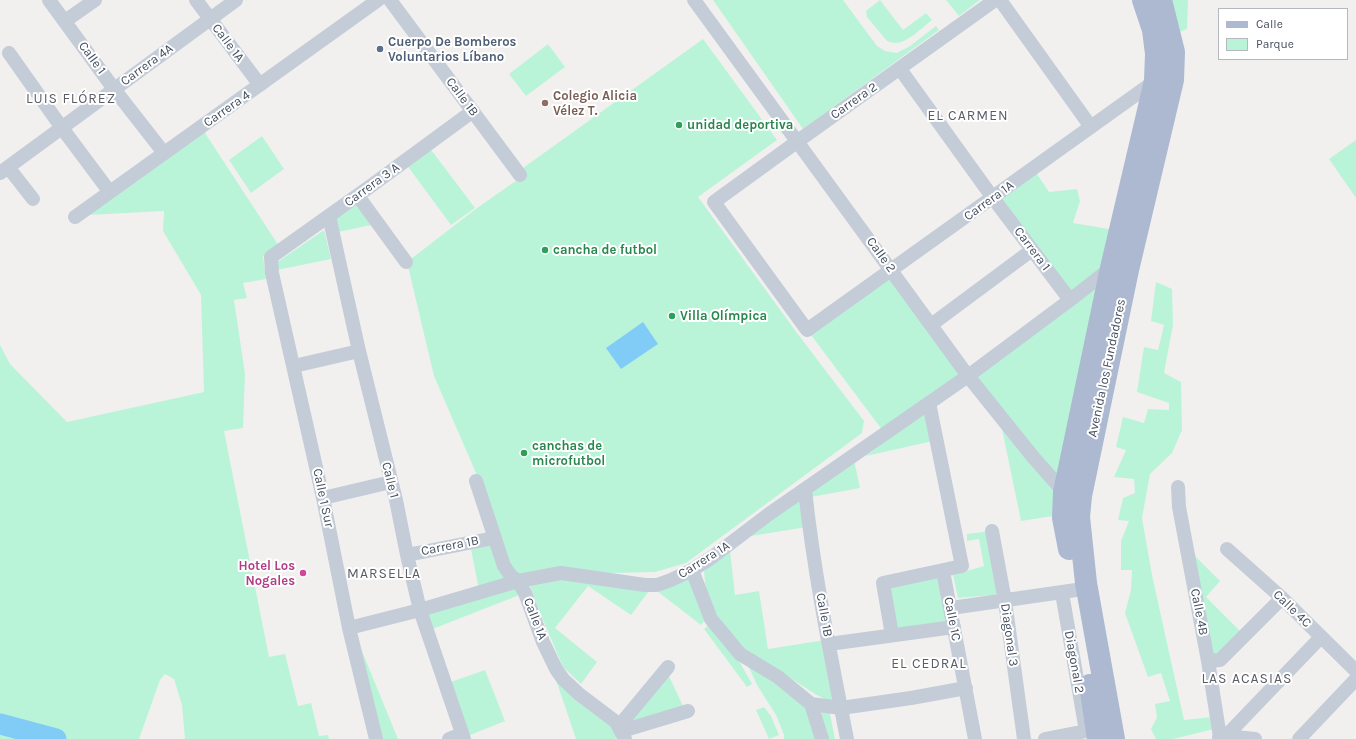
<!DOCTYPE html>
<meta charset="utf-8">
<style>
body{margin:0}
#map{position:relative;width:1356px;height:739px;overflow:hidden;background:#f2f0ef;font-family:Karla,sans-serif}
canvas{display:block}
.legend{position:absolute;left:1218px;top:8px;width:130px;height:52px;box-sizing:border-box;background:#fff;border:1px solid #b5b9bf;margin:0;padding:5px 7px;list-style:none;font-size:12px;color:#454f5f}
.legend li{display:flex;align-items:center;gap:8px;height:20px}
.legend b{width:20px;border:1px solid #b5b9bf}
</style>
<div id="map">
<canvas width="1356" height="739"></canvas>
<ul class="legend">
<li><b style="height:5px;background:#acb9d1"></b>Calle</li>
<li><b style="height:11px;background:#b9f4d9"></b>Parque</li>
</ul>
</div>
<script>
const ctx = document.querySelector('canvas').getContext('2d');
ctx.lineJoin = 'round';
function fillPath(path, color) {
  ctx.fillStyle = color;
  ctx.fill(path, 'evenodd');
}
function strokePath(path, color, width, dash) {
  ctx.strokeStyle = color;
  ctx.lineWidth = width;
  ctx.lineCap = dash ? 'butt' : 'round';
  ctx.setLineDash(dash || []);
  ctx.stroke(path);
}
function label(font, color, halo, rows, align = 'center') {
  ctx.font = font + ' Karla,sans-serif';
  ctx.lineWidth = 4;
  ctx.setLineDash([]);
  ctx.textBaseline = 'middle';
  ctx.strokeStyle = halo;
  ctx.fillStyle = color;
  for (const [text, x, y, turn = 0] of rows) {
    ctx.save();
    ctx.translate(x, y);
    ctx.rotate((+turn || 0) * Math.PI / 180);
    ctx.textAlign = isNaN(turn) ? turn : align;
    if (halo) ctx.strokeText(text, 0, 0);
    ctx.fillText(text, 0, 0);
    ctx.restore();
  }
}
fillPath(new Path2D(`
 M713,0H843L877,46L885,51L897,53L910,46L936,26L939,30L803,129Z
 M880,0L903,30L926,13L932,20C923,27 907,43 896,43C893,43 890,42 887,41L867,17L866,11Z
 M946,0H980L959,16Z
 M1162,0H1188L1187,29L1174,34Z
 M703,39L777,140L698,197L797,333L864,421L862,433L686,563L655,572L519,575L509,570L479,480L434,376L407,262L477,208L520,178L523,168Z
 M548,44L565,67L526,96L509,74Z
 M203,130L279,246L263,256L266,279L243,283L247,298L234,300L245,374L243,428L224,431L269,657L285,654L298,706L311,703L319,736L328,735L329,739H185L182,705L174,679L165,674L160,680L139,739H0V345L10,364L67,422L204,392L201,295L163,231L164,211L87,215Z
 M262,136L284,169L251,193L229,160Z
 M1356,140V198L1329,159Z
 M429,147L475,208L451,225L406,164Z
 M1035,171L1049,192L1077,189L1080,201L1073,223L1115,230L1109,266L1071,295L998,198Z
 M360,202L376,224L338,232L335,219Z
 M324,230L331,259L277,270L276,263Z
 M891,278L962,374L883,431L811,335Z
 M1103,278L1063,475L1054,477L973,376Z
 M1156,282L1172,289L1173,325L1164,373L1181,382L1182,430L1172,453L1150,474L1142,518L1152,575L1184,720L1212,717L1214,729L1173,739H1156L1151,729L1157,717L1155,704L1170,701L1161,673L1148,677L1125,613L1131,590L1132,570H1121V541L1129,521L1118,520L1123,498L1135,493L1134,479L1114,477L1126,450L1116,447L1123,417L1144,423L1148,409L1169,410V403L1137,392L1144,347L1158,350L1164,325L1151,321Z
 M926,410L933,441L866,456Z
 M1001,424L1060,493V515L1021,521Z
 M854,460L860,488L811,497L809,491Z
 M802,497L807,527L751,536Z
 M992,531L1002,594L958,598L953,575L984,566L979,539L967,541V534Z
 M493,539L509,577L479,590L470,544Z
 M1189,550L1220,581L1206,597L1243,634L1209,659Z
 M730,551L735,595L759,591L768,649L825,640L838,705L830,702L815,694L778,670L743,651L719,620L706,592L704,571L713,563Z
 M690,574L708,617L701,625L657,591Z
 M559,576L652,587L631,615L588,586L555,628L597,662L581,684L563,667L538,608L529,583Z
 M941,576L949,625L892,633L885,587Z
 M516,584L522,594L430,630L424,612Z
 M710,624L738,659L752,684L747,687L704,629Z
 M355,634L398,739H379Z
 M746,661L808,705L819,739H784V735L776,715L757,685Z
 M485,670L505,721L465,737L448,683Z
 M667,672L684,708L622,729Z
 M554,674L621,736L614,739H576Z
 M764,707L771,716L779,735L769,739L756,710Z
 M814,707L829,709L835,739H824Z`), '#b9f4d9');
fillPath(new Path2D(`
 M643,322L658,344L621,369L606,348Z`), '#81ccf6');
strokePath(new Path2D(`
 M0,724L56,739`), '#81ccf6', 21);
strokePath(new Path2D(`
 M49,0L114,89L164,153
 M196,0L260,85
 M390,0L520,175
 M694,0L968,376L1033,457L1064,492L1069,493
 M995,0L798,141L714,202L807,330L1155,81H1158
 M1000,0L1091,127
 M65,21L95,0
 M9,53L62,128L109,191
 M900,69L993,198L1070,300
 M8,167L33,199
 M0,173L236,0
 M358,196L406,262
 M329,216L359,351L396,500L407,555L420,610L464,739
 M75,217L378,0
 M931,325L1032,250
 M294,366L359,351
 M476,481L504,566L511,576L518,581L525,593L543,642L556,669L563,679L579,694L616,722L625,739
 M1178,487L1179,507L1208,661L1220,737
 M805,490C814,574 831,657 847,739
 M323,498L391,482
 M992,531L1005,601L1024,739
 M1227,549L1282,598L1356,671
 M407,555L494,538
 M692,570L711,619L740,654L778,677L811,704L841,708L911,698L966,688
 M943,571L975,739
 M951,608L1076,590
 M349,628L420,610L518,581L561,573L645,585H657L671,580L692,570L711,558L769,514L968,376L1070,300L1111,268
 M892,635L883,583L962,566L929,403
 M829,644L954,627
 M1208,661L1220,660L1282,598
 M811,704L822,739
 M619,726L668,667
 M622,731L688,711
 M1226,736L1321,637
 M1219,737L1226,736L1255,739
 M376,739L349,628L323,498L272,273L271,257L368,188L473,111
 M449,739L462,734
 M1045,739L1086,731L1062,593
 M1299,739L1356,679`), '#c4ccd8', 14);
strokePath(new Path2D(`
 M1069,549L1063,518L1064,492L1111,268L1155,81L1156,54L1153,30L1143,0
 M1090,685L1098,739
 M1114,739L1086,583L1079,517L1081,496L1128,270L1173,80L1174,52L1161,0`), '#acb9d1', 22);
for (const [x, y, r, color] of [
 [380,49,4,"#5c6f8a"],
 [545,103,4,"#8d6e63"],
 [679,125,4,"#2e9e5b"],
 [545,250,4,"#2e9e5b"],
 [672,316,4,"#2e9e5b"],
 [524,453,4,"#2e9e5b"],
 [303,573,4,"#d1479c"]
]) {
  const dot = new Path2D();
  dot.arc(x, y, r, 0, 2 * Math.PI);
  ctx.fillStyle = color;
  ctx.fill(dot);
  strokePath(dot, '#fff', 1.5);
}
label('bold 13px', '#4e5e75', '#fff', [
 ["Cuerpo De Bomberos",388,42],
 ["Voluntarios Líbano",388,57]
], 'left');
label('13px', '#454f5f', '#fff', [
 ["Calle 1A",228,43,53],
 ["Calle 1",92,58,54],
 ["Carrera 4A",147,65,-36],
 ["Calle 1B",462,97,53],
 ["Carrera 2",854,101,-35],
 ["Carrera 4",227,109,-35],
 ["Carrera 3 A",372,185,-36],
 ["Carrera 1A",989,201,-36],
 ["Carrera 1",1032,249,53],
 ["Calle 2",881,255,54],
 ["Avenida los Fundadores",1107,368,-78],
 ["Calle 1",390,480,76],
 ["Calle 1 Sur",323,498,78],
 ["Carrera 1B",450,546,-11],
 ["Carrera 1A",704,560,-32],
 ["Calle 4C",1292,609,44],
 ["Calle 4B",1199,612,79],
 ["Calle 1B",824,615,80],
 ["Calle 1A",535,619,69],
 ["Calle 1C",952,619,79],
 ["Diagonal 3",1009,635,82],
 ["Diagonal 2",1074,662,80]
]);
label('bold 13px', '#785e54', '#fff', [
 ["Colegio Alicia",553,96],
 ["Vélez T.",553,111]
], 'left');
label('bold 13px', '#27864d', '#fff', [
 ["unidad deportiva",687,125],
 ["cancha de futbol",553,250],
 ["Villa Olímpica",680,316],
 ["canchas de",532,446],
 ["microfutbol",532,461]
], 'left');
label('bold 13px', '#b23c85', '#fff', [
 ["Hotel Los",295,566],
 ["Nogales",295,581]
], 'right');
ctx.letterSpacing = '1px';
label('14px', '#5b5e65', '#fff', [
 ["LUIS FLÓREZ",71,99],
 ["EL CARMEN",968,116],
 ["MARSELLA",384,574],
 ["EL CEDRAL",929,664],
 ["LAS ACASIAS",1247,679]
]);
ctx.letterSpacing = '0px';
</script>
